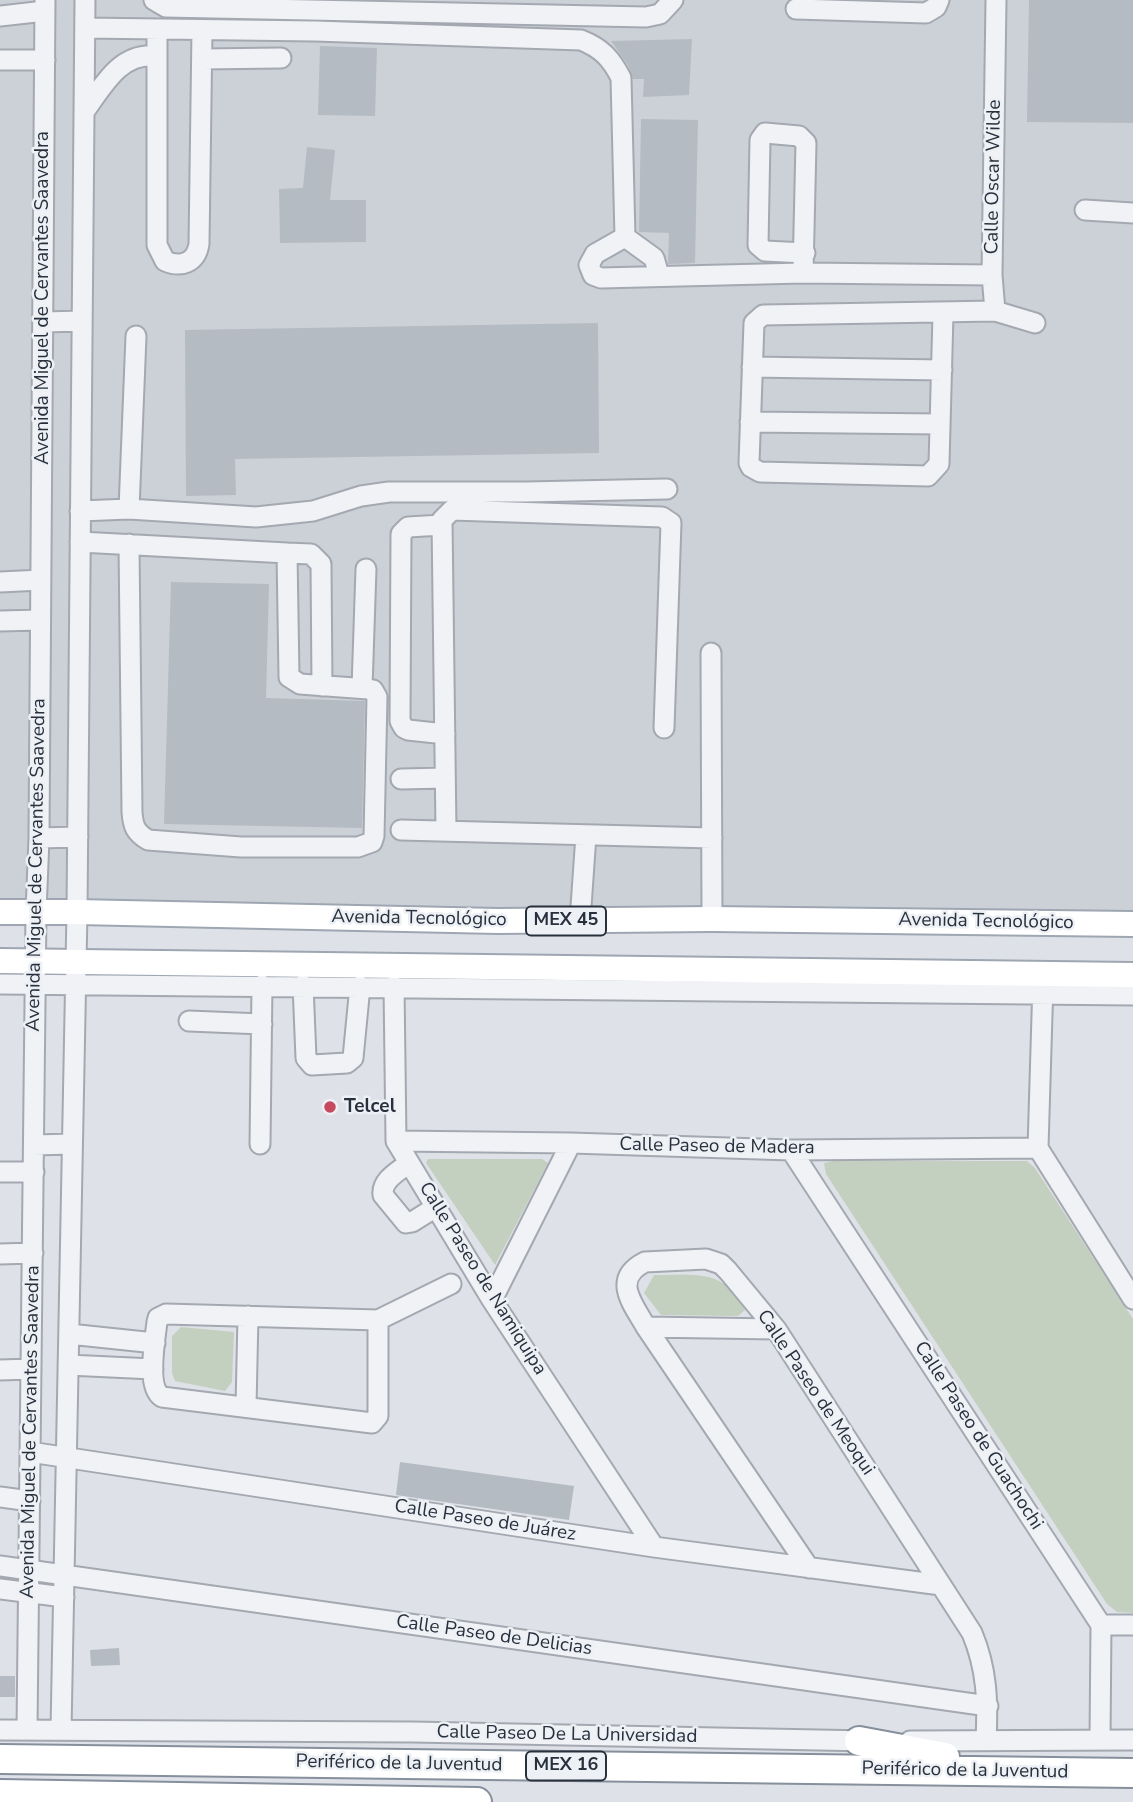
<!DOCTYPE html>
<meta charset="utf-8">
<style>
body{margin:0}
canvas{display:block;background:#dee1e7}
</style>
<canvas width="1133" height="1802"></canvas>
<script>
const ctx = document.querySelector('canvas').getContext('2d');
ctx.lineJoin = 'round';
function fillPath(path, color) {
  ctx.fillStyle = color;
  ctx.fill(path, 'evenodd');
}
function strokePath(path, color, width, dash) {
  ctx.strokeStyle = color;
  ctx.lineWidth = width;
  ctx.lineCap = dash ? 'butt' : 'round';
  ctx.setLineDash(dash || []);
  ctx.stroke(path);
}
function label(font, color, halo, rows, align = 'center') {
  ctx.font = font + ' "Nunito Sans",sans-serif';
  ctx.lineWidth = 5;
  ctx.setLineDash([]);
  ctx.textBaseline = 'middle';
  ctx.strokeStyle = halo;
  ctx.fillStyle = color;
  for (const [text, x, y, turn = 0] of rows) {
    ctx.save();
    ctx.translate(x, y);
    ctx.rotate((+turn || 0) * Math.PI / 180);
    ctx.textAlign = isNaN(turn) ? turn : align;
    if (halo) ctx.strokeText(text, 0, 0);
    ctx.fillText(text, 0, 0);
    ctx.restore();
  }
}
fillPath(new Path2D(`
 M0,0H1133V917L0,909Z`), '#ccd1d8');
fillPath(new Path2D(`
 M428,1159H542L548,1163L495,1265L426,1163Z
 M833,1161H1027L1035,1168L1133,1319V1613L1117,1612L1107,1604L826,1174L824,1163Z
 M654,1275C694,1276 724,1267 745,1310L738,1316L661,1315L644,1293Z
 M181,1327L234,1332L232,1382L225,1391L175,1381L172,1373V1336Z`), '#c4d0bf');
fillPath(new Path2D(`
 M1029,0H1133V123L1027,122Z
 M692,39L689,95L643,97L644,79H633L628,65L611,41Z
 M320,46L377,48L375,116L318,115Z
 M641,119L698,120L695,263L668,264L669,233L639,232Z
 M307,147L335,150L330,200H366V242L280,243L279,189L303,188Z
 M598,323L599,453L235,459L236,495L186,496L185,330Z
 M171,582L269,584L266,698L365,701L362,828L164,824Z
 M400,1462L574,1486L569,1520L396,1495Z
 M119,1648L120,1665L91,1666L90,1650Z
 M0,1676H15V1697H0Z`), '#b5bbc3');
const minor = new Path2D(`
 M154,0L166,7L646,17L660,14L673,0
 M996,0L992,275L995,311L1035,323
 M796,9L926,13L936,7L939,0
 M0,16L45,11
 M85,28L315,31L581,40C601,48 611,58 621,78L625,237
 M157,29V245L165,261C181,268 196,263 199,244L202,30
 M202,59L281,58
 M0,60H45
 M84,112C103,86 120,52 156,56
 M1085,210L1133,213
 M625,237L595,254L589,265L593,275L601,278L803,273L992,275
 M625,237L654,258L659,275
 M803,273L806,143L799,136L765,133L760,140L758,245L765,251L805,253
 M943,314L939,464L928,476L760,472L751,467L749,463L754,323L763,315L995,311
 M44,322L82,321
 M752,367L942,370
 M750,422L940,424
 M129,509L256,517L313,511L361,496L389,492H526L667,489
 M80,511L129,509L136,336
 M442,525L408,527L401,534L400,721L404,728L408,730L445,734
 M80,542L287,553L289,677L300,684L368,689L373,690L377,697L374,836L372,842L358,847H241L148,840C135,832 133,826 132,812L129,544
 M287,553L311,554L321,564L322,686
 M0,582L41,580
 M0,621L40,620
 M711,653L712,919
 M362,688L366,569
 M401,779L445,778
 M401,830L712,838
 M446,831L442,520L452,510L662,517L671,523L664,728
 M39,838L78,837
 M580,921L586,835
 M1043,982L1038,1148L1133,1299
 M0,984L1133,995
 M303,985L306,1058L312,1065L347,1063L353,1058L360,986
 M394,986L396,1141L492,1300L654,1547
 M189,1021L262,1024
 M396,1141L571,1143L791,1150L1038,1148
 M260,1144L262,985
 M34,1145L72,1144
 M791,1150L1101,1625L1100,1740
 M409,1163C399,1171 381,1180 383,1195L406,1223L412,1222L436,1207
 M0,1172H34
 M0,1254L33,1253
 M492,1300L571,1143
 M378,1320V1416L372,1423L162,1397C146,1387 155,1340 157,1322L158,1318L166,1314L378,1320L451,1284
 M646,1327L776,1329
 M69,1334L155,1343
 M68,1365L153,1369
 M0,1370L31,1369
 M246,1406L248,1316
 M30,1452L654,1547L941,1585
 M0,1497L30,1501
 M0,1566L988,1706
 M809,1568L646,1327C633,1304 611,1279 645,1262L706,1259L721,1264L728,1271L776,1329L972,1633C987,1669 988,1701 986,1740
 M0,1589L64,1597
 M1101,1625H1133
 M0,1730L413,1732L869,1741
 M27,1730L36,912L39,838L45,0
 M61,1730L77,912L85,0
 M910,1741L1133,1740`);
const major = new Path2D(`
 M0,912H77L498,921L712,919L1133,924
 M0,961L1133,975`);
const highway = new Path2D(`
 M859,1741L945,1757
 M0,1759L1133,1773
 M0,1794L477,1802`);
strokePath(minor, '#a4a8b1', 23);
strokePath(major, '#9ea6b2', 28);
strokePath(highway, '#868f9c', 32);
strokePath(minor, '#f0f2f5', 19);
strokePath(major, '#fff', 24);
strokePath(highway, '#fff', 28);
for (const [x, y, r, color] of [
 [330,1107,7,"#c6495d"]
]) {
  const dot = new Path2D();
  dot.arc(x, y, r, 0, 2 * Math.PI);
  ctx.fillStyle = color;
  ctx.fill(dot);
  strokePath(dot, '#edf0f4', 2.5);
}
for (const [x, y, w] of [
 [566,921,80],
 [566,1766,80]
]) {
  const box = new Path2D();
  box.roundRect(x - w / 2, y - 14.5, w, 29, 5);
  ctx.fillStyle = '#edf0f4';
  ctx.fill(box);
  strokePath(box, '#28303d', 2);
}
label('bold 18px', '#28303d', null, [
 ["MEX 45",566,921],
 ["MEX 16",566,1766]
]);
label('19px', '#28303d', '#edf0f4', [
 ["Calle Oscar Wilde",994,177,-89],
 ["Avenida Miguel de Cervantes Saavedra",43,298,-90],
 ["Avenida Miguel de Cervantes Saavedra",37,865,-89],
 ["Avenida Tecnológico",419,919,1],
 ["Avenida Tecnológico",986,922,1],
 ["Calle Paseo de Madera",717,1147,1],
 ["Calle Paseo de Namiquipa",482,1279,58],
 ["Calle Paseo de Meoqui",815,1393,56],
 ["Avenida Miguel de Cervantes Saavedra",31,1432,-89],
 ["Calle Paseo de Guachochi",978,1436,57],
 ["Calle Paseo de Juárez",485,1521,9],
 ["Calle Paseo de Delicias",494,1636,8],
 ["Calle Paseo De La Universidad",567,1735,1],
 ["Periférico de la Juventud",399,1764,1],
 ["Periférico de la Juventud",965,1771,1]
]);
label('bold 19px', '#28303d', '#edf0f4', [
 ["Telcel",344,1107]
], 'left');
</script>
